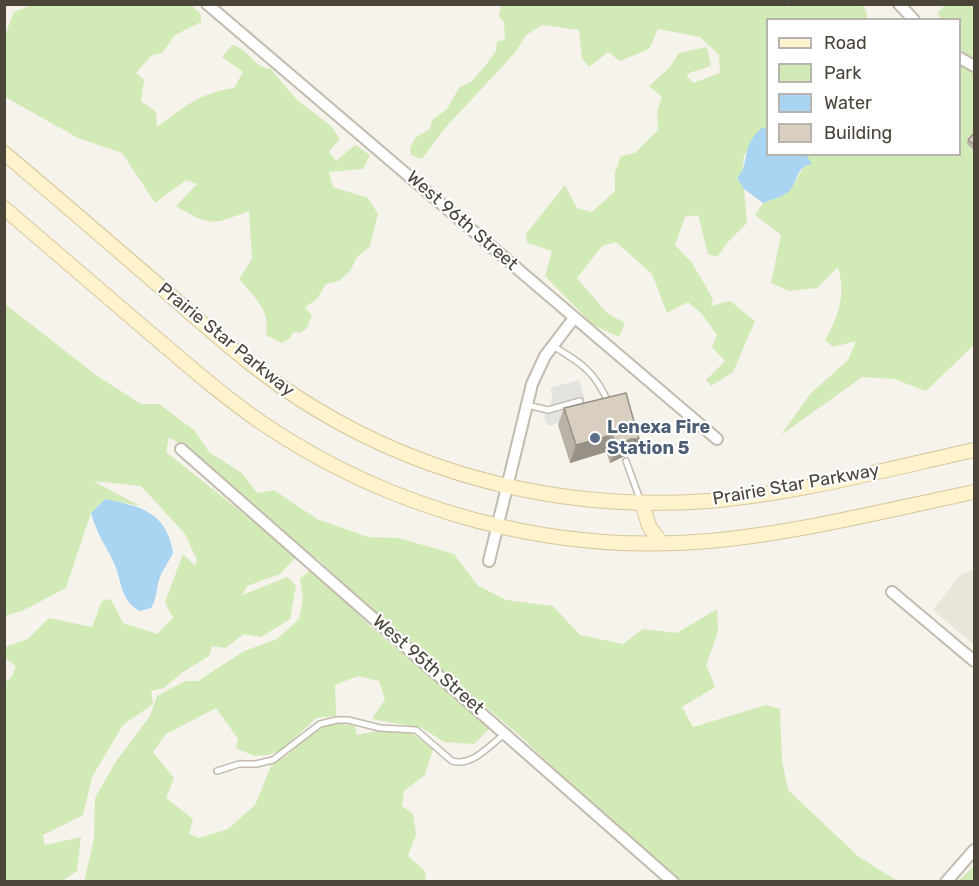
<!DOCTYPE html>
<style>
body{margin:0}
#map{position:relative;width:979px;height:886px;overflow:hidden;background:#f6f3ec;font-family:Rubik,sans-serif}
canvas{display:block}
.frame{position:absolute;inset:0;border:6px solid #4b4439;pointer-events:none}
.legend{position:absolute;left:766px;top:18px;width:195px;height:138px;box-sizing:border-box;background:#fff;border:2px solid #b7b4b0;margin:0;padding:8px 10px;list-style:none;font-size:18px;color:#4b4439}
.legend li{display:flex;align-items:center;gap:12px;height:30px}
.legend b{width:30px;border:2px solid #b7b4b0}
</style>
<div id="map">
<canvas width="979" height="886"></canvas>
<div class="frame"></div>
<ul class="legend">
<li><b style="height:8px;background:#fff3cd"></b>Road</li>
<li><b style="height:16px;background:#d2eab5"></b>Park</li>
<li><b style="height:16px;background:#a9d4f2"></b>Water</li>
<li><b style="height:16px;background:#d8cfc1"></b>Building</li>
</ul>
</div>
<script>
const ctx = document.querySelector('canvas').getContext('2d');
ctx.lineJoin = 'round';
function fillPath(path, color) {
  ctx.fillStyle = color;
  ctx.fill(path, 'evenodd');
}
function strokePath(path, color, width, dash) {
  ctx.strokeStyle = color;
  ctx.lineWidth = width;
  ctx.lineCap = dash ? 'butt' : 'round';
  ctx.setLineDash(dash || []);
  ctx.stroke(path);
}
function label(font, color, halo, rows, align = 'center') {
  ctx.font = font + ' Rubik,sans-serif';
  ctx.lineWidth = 4.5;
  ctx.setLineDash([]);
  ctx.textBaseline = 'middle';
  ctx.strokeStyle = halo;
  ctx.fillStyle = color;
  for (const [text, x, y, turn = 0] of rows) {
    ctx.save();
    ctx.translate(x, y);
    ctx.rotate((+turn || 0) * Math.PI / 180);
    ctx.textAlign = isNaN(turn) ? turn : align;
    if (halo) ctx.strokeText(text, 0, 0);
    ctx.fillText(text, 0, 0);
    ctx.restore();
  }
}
fillPath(new Path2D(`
 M974,569V645L933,610L959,576Z`), '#eae5da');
fillPath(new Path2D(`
 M35,4L191,5L201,14V22L175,35L162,53L152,55L136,73L144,80L141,101L156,112L157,127C184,107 199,93 234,88L243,72L222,57L232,45C250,49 252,67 271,69L296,99L331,126L340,139L329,151L336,161L355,145L370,155L363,169L329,172L333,187L368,198L378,214L370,246L357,257L350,271L339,281L326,284L317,299L305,307L312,316L307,328L300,333L294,332L289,339L281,343L266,335C271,310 254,297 239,279L252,259L249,211C212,225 211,227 176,206L197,184L186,180L155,203L122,153L78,138L5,97V35L14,12Z
 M781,4L790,7L792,4H862L867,13V19L768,20L767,128H762L744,156L742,173L737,178L744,189L747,223L727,243L717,257L708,254L698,215L685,217L675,245L692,263L713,299L711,306L730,301L755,321L733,372L711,386L706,380L725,361L712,347L717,335L702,314L688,302L667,313L652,274L616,242L602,246L577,278L607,313L625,323L619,337L593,325L545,276L552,251L527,243L526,234L565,185L577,208L592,212L615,191V172L621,156L635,153L658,130L657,111L662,97L649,86L670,67L679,53L707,47L711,66L686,74L693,83L720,73L719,55L700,37L658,29L649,49L620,61L608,52L589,67L582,58L579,30L543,25L526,35L514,54L445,128L422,159L411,155L410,148L416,137L430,129L432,120L447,109L459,88L472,81L485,66L496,51L497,42L505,39L504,23L499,16L501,5Z
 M945,5H974V345L926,391L894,379L862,377L781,435L810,394L848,360L856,341L833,347L825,340C839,315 846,296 838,267L817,288L789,291L771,283L781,235L755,215L763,203L773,199L795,182L805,165L806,155L960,154V20L942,19L937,13Z
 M5,304L96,375L141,404H159L194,430L209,452L242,473L257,493L274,490L317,519L368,537L399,538L454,554L477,585L506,600L553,606L580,635L623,644L643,629L677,633L717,609L718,632L706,665L715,687L682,707L693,727L766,705L780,709L782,760L788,790L859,857L898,881H681L612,823L520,736L360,600L319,560L300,550L183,446L169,437L166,452L297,556L280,574L247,586L242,595L287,577L296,585L290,619L261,637L244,634L225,648L212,646L209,656L183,672L164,688L151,691L153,704L123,725L92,777L83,815L43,835L45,845L81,837L77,871L62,881H5V682L11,678L16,666L5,658V647L28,639L49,618L92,627L102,601L111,599L123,623L157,634L173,618L165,602L183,554L195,566L197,560L185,534L141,486L93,481L140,506L105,499L91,513L66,588L24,610L5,616Z
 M309,571L322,578L369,625L490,728L474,744L444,742L422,728L372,719L385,699L379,681L358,676L335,685L336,716L316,718L282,750L268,755L254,756L236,748L238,739L216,708L166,734L153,752L174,778L166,798L193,819L189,834L199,838L228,829L255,805L272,764L288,755L308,731L329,722L355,726L357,735L377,731L410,732L433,749L425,775L404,791L402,806L413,814L416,835L408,856L425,871L426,881L84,882L94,839L95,798L115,763L150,716L157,696L185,681H198L244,651L277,639L299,619L303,598L300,579Z
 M974,866V881H958Z`), '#d2eab5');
fillPath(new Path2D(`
 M579,380L589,414L548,426L544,418L553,398L550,388Z`), '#e5e3e0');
fillPath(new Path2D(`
 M762,128H767L768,154L806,155L812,164C795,166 798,185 787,193C780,198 770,200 763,203L744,189L737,178C751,163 740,146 762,128Z
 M105,499C140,506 167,512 173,553C169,562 162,570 159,580C156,590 157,598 151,608L140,611C122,602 122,585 116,568C108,548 97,536 91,513Z`), '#a9d4f2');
const lane = new Path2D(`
 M553,346C583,364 595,372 609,404
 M527,405L548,410L580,401
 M626,461L641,502
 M217,771L239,764H256L273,760L320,724L337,720H348L380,728L416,730L452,761C473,767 489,745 505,734`);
const street = new Path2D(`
 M207,4L717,439
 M899,4L914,20
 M960,58L974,66
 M181,449L673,882
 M489,561L532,384L545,356L574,318
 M892,592L974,661
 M946,882L974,850`);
const secondary = new Path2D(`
 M4,153C60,200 115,248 170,295C216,335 262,377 316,409C433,480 571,511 707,501C795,494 888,469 974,450
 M4,208C51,248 98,288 144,328C183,361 220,394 262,423C392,511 552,555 709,541C798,533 887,510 974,492
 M642,503L649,526L661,543`);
strokePath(lane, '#c2bbae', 8);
strokePath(street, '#c2bbae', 14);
strokePath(secondary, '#d6c79b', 16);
strokePath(lane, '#fff', 5);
strokePath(street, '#fff', 10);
strokePath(secondary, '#fff3cd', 14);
fillPath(new Path2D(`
 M975,132V151L967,144L968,140Z
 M564,408L639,439L632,456H625L610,463L606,452L570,463L558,425Z`), '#bab2a6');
fillPath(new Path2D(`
 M612,435L606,452L570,463L576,445Z
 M631,439H639L632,456H625L610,463L617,446Z`), '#979187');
const building = new Path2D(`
 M975,132V145L968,140Z
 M626,393L639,439H631L617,446L612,435L576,445L564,408Z`);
fillPath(building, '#d8cfc1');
strokePath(building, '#979187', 1.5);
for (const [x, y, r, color] of [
 [595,438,6,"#5c6f8a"]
]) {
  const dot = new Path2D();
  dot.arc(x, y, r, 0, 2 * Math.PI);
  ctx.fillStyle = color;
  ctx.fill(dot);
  strokePath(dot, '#fff', 2);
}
label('18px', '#4b4439', '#fff', [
 ["West 96th Street",462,221,41],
 ["Prairie Star Parkway",226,340,39],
 ["Prairie Star Parkway",796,485,-10],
 ["West 95th Street",428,665,41]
]);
label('bold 18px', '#4e5e75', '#fff', [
 ["Lenexa Fire",607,428],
 ["Station 5",607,449]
], 'left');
</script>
